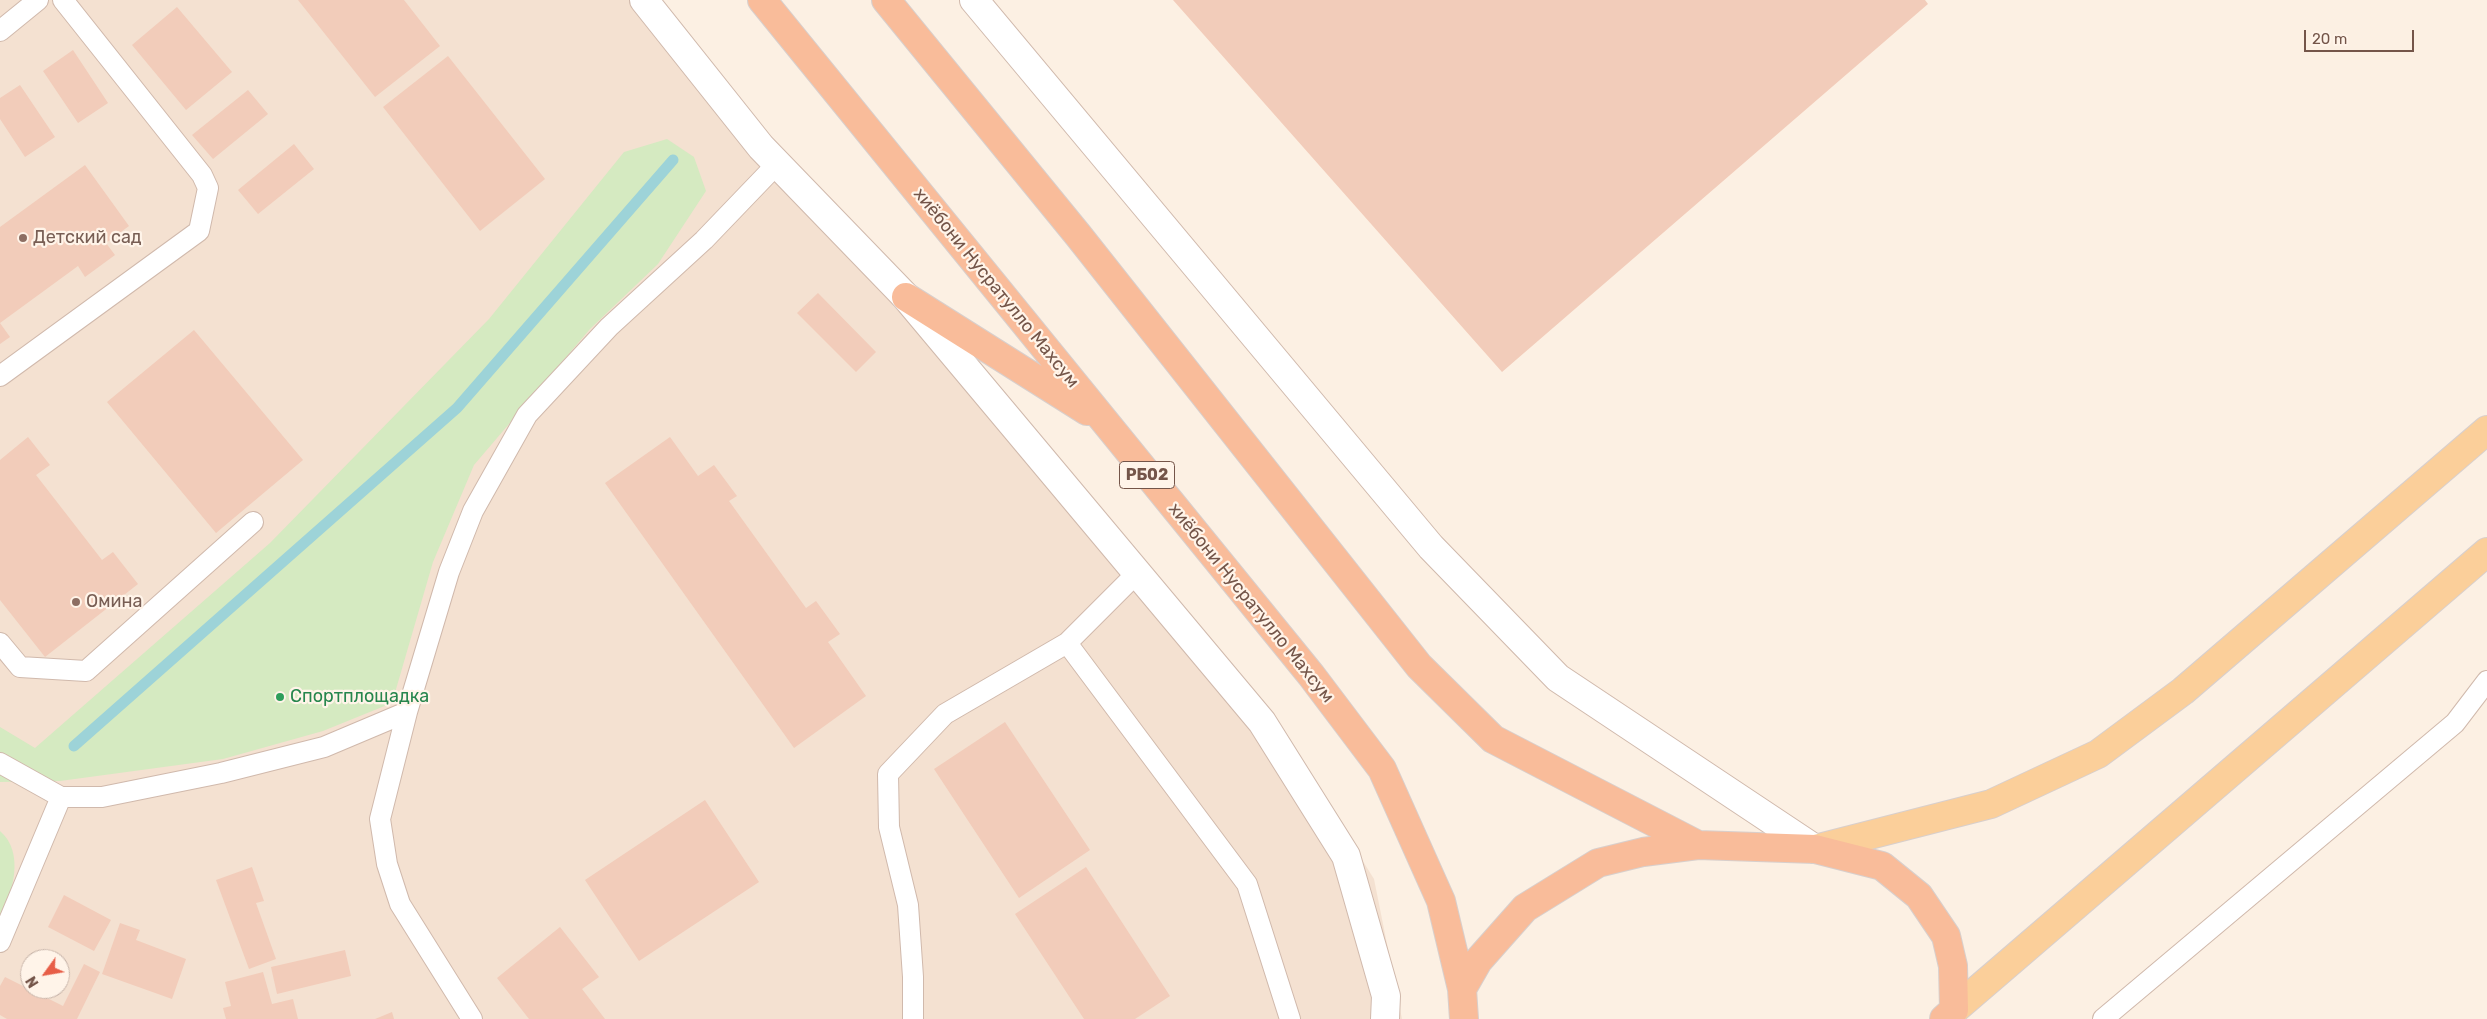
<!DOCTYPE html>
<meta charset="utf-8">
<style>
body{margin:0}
#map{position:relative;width:2487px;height:1019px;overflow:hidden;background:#fcf0e3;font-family:Rubik,sans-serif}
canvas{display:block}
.north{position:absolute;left:20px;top:949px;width:50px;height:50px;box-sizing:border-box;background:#fff4e9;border:1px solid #c7b4a9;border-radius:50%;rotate:238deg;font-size:14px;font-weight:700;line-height:20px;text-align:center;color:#745549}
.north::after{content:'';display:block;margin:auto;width:18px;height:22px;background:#e75e47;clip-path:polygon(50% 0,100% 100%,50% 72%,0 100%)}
.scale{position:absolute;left:2304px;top:30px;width:110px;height:22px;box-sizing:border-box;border:2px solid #745549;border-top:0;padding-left:6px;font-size:15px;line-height:18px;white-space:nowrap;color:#745549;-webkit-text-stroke:4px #fff4e9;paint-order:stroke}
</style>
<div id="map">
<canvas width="2487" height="1019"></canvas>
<div class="north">N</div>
<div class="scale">20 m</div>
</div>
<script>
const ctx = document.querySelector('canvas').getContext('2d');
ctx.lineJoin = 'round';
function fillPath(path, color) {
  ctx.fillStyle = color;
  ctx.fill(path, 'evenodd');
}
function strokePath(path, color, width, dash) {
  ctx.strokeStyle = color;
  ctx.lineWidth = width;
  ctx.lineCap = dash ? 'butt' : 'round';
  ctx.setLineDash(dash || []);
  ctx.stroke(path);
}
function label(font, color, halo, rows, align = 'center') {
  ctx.font = font + ' Rubik,sans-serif';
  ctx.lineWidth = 4.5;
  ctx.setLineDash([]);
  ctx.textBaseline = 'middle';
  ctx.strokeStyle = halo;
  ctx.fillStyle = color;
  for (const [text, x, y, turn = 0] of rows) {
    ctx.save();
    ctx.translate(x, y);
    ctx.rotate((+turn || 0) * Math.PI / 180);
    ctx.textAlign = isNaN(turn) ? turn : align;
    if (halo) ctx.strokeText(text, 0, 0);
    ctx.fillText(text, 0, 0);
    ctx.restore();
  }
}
fillPath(new Path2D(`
 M0,0H630L760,161L966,347L1278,725L1374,879L1402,1019H0ZM30,959H60V989H30Z`), '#f4e1d1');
fillPath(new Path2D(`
 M667,139L694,157L706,191L658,264L590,329L474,465L433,562L392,703L323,731L223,759L60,781L0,782V727L35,748L270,543L489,319L624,152Z
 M0,831C25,852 13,893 0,918Z`), '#d5eac1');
strokePath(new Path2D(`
 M74,746L457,408L673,160`), '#9dd3d8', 11);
fillPath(new Path2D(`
 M298,0H404L440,46L375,97Z
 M1173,0H1925L1928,4L1502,372Z
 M177,7L232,72L186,110L132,45Z
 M73,50L108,103L78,123L43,71Z
 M448,56L545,179L480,231L383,107Z
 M20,85L55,137L25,157L0,119V98Z
 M248,90L268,114L213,159L192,135Z
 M294,144L314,169L258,214L238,190Z
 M85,165L129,226L106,243L115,255L85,277L78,266L0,323V227Z
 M818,293L876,352L856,372L797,313Z
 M0,323L10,337L0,344Z
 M194,330L303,460L216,533L107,402Z
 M28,437L50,465L36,475L102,560L113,552L138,584L45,657L0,600V460Z
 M670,437L698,476L714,465L737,496L729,501L806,608L816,601L840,634L828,642L866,696L794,748L605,483Z
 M1005,722L1090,850L1019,898L934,769Z
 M705,800L759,882L639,961L585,880Z
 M252,867L264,901L256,903L276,959L249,969L216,880Z
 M1086,867L1170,996L1135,1019H1084L1015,914Z
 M64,895L111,920L94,951L48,927Z
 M120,923L140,930L136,940L186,959L172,999L102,974Z
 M560,927L599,977L582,989L605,1019H529L497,978Z
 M345,950L351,976L277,994L271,967Z
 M84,964L100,972L77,1019H7L0,1015V986L5,977L63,1006Z
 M263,972L272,1004L293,999L298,1019H226L223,1008L231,1006L225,982Z
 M392,1012L394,1019H375Z`), '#f2ccba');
const service = new Path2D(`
 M0,31L38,0
 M0,376L199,231L208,188L202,175L63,0
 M0,643L20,667L86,671L253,522
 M1067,643L1247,884L1290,1019
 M407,712L380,819L387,864L400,904L472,1019
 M0,763L61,797H102L221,773L324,747L407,712L449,572L473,511L527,415L609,327L704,240L777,164
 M0,942L61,797
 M913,1019V977L908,905L889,827L888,774L945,714L1067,643L1138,572
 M2103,1019L2455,723L2487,681`);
const tertiary = new Path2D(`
 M644,0L761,147L906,297L1262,722L1346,856L1386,996L1385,1019
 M974,0L1431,547L1558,678L1815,849`);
const primary = new Path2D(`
 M1815,849L1991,804L2098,754L2183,691L2487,430
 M1954,1010L2487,552`);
const trunk = new Path2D(`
 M762,0L1311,675L1382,769L1441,901L1462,989
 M886,0L1078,235L1419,666L1493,739L1698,845
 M906,297L1087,411
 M1464,1019L1462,989L1478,961L1525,908L1598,863L1643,852L1698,845L1815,849L1882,866L1919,896L1946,936L1953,966L1954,1010L1944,1019`);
strokePath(service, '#d0b9ac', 22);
strokePath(tertiary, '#d0b9ac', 30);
strokePath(primary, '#d8cfcc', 30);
strokePath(trunk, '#d8cfcc', 30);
strokePath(service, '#fff', 20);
strokePath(tertiary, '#fff', 28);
strokePath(primary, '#fbcf9a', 28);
strokePath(trunk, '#f9bc9a', 28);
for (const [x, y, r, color] of [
 [23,238,5,"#8d6e63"],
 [76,602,5,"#8d6e63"],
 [280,697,5,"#2e9e5b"]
]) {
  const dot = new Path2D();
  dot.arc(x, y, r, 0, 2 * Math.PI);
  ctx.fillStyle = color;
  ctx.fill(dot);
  strokePath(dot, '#fff4e9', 2);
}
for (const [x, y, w] of [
 [1147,475,55]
]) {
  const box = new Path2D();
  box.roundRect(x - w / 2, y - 13.5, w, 27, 4);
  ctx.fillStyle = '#fff4e9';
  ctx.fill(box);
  strokePath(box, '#745549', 1);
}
label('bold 16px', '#745549', null, [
 ["РБ02",1147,475]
]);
label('18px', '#785e54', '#fff4e9', [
 ["Детский сад",33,238],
 ["Омина",86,602]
], 'left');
label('18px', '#745549', '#fff4e9', [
 ["хиёбони Нусратулло Махсум",996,288,51],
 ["хиёбони Нусратулло Махсум",1251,603,51]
]);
label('18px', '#27864d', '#fff4e9', [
 ["Спортплощадка",290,697]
], 'left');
</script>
